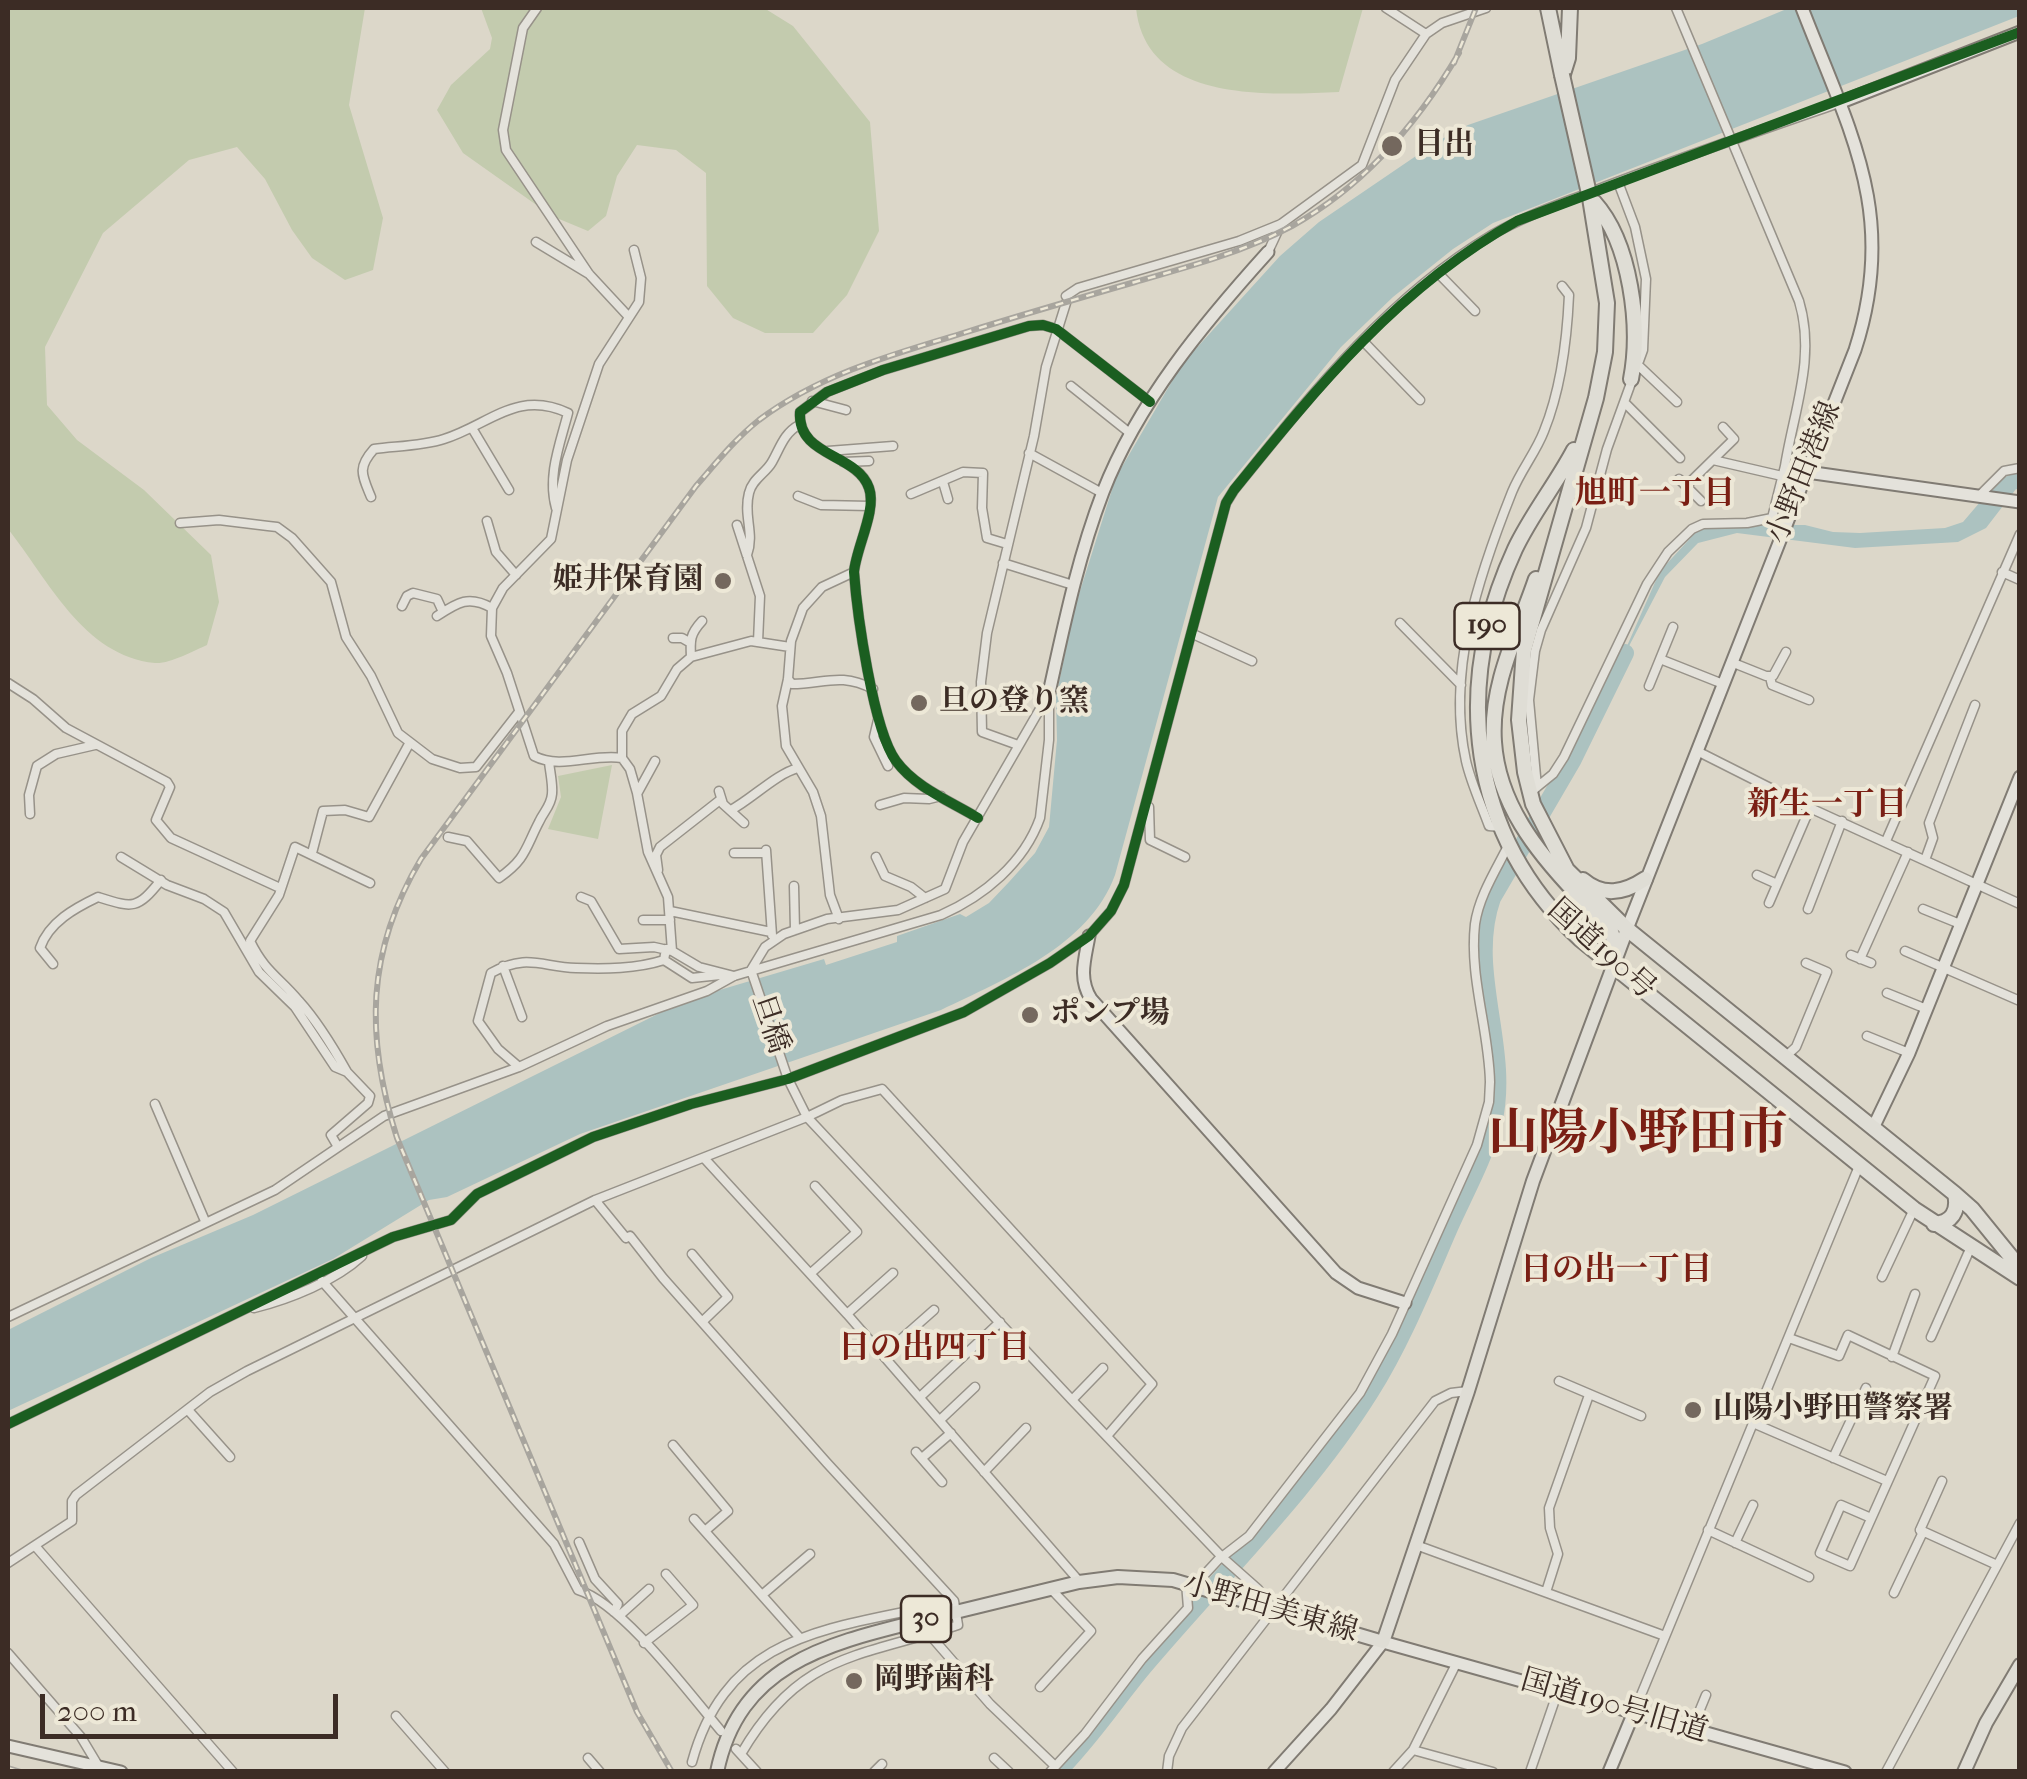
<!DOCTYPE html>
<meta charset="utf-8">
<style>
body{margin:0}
#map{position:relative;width:2027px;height:1779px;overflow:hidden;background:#dcd7c9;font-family:"IM FELL French Canon",serif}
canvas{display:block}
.frame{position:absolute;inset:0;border:10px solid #3c2c25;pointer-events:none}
.scale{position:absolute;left:40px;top:1694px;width:298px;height:45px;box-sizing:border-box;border:5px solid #3c2c25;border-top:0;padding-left:12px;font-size:30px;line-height:35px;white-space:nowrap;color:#3c2c25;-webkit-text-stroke:8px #ede8d7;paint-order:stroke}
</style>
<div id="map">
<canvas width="2027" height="1779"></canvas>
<div class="frame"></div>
<div class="scale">200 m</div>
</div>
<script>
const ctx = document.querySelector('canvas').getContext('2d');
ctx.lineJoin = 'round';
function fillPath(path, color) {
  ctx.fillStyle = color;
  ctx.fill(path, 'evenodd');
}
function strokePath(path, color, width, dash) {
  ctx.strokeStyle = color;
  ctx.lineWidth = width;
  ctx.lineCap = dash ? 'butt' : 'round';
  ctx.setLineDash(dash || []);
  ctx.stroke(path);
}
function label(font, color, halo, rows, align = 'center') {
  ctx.font = font + ' "IM FELL French Canon","Noto Serif JP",serif';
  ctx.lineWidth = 8;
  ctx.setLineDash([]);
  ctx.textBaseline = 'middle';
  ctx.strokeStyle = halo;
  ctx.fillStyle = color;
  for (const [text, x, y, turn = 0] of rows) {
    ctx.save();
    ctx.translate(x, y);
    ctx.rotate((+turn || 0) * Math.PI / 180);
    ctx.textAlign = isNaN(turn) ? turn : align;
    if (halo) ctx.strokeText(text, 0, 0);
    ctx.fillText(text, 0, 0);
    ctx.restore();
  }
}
fillPath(new Path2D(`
 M8,8H365L349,105L383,218L373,270L345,280L312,258L292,230L265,179L237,147L189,160L103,233L45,347L47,405L77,440L144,490L211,555L219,602L207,645C193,651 170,664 155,663C83,656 48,579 8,529Z
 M481,8H764L793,26L870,122L879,231L847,295L813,333H765L733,318L707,286L706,173L676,150L637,145L617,176L606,216L588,231L552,216L463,153L437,110L451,85L490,49L492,38Z
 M1136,8H1363L1339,92C1268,95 1146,103 1136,8Z
 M612,765L598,839L548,829L561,797L558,776Z`), '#c3cbae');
fillPath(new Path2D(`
 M1789,8H2019V16L1493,223L1453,249L1393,297L1341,347L1218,497L1115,875C1089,946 1005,979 941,1010L580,1134L447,1197L429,1200L333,1259L8,1411V1330L151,1258L253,1215L686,1000L824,959L826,965L897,942V936L960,914L966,917L989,903L1009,882L1035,853L1049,827L1057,740L1056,697L1074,610L1116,477L1182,364L1280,256L1319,222L1438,141L1468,125L1702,44Z
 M2011,474H2019V490L2016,489L1986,528L1958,542L1855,548L1737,533L1698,543L1665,577L1616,671L1660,571L1697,531L1710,526L1766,525H1805L1833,532L1860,533L1945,528L1963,522L1998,481Z`), '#acc2c0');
strokePath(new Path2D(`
 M1057,1772C1090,1739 1114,1702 1144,1666C1219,1577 1308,1491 1370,1392C1402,1341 1425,1283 1449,1228C1464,1194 1484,1159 1493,1123C1511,1048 1466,971 1492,898L1572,761L1625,653`), '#acc2c0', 18);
const street = new Path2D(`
 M537,8L523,28L503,130L506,150L589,274L628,316
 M1386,8L1426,34
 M1676,8L1799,301C1816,357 1794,410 1785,466L1807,472
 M536,242L589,274
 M1268,252L1281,224
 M1438,273L1475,311
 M1066,296L1078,288L1239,241L1281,224L1362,165L1395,80L1426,34L1442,23L1486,8
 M1363,341L1420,400
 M1639,366L1677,402
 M1071,386L1131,434
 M812,401L846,410
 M1625,403L1680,458
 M472,428L509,490
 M828,451L893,446
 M1029,453L1102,493
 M1713,460L1782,476
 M843,462L869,461
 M1679,479L1701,501
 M943,482L948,499
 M1686,486L1734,439L1723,427
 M911,494L963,472L983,473L982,508L987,538L1007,544
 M1980,495L2004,471L2020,468
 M798,496L821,505L870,506
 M371,497C362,475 357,468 374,449C397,446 422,446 444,439C489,425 517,389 568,413C560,444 547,476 556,508
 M487,521L496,552L516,575
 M180,523L219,520L268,526L277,527L292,538L331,582L346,637L371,676L398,733L432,759L460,768L476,767L519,712
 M737,525L760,596L758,642
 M747,555C755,533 743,516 749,493C752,479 766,473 772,462C780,448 784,433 799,425
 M1003,563L1073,585
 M2002,572L2020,580
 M402,606L407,596L413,593L437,599L443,612
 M437,616C458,602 469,595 492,608
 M1400,623L1461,685
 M1193,634L1252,661
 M673,638H682L689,642
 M691,657C690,640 690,634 702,621
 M1660,659L1723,684
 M1731,662L1766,676H1773L1786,652
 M1770,677L1772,685L1809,700
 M788,679L792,684C824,684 840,672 873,689
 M8,683L33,699L66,728L167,782L170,787L156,820L171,838L280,888
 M1649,686L1673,627
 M1048,695L963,842L945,889L898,910L827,919L784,934L765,947L751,970L753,976L788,1079L807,1117L1072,1400L1223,1558L1258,1589L1273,1609
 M878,720L874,737L888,766
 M1018,745L982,732L981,682L987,633L1034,436L1046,367L1066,303
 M1697,751L1810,808L2020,904
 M622,758C593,753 561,770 534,756L507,673L491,636L492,608L503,588L551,539L567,460L599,364L639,302L641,278L634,250
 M1537,787L1553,774L1564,757L1647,584L1668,552L1692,529L1703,524L1747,523L1772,518L1785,466
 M719,791L723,804L744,823
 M638,792L655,761
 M1530,793L1537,787L1529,700L1535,651L1541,630L1586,528L1607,449L1643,350L1646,279L1635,227L1618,182
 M880,805L904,798L929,799L941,796
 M1149,807L1150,840L1185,857
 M731,810C753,798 776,774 798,768
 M30,814L29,795L37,766L56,754L95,745
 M978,818C950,801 916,788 896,761C873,730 857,613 854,572C856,548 877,510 869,488C857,453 797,457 800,412L827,392L883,370L1029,326L1043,325L1056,329L1150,402
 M1501,827L1489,826C1481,804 1471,783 1466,761C1446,671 1479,575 1512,492C1521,470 1536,452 1544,431C1561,389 1567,340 1569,295L1562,286
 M448,837L467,841L499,878C526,859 525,849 539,822C544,811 551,806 552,794C553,784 550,772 549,762
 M1886,841L2020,534
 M766,850L772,935
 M312,853L323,811L345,810L369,817L409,744
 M734,853H766
 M121,857L167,885L204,899L224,912L259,972L295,1007L335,1067L347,1072L370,1096L368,1103L331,1135L338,1147
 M876,857L885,876L911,887L925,898
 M1925,860L1933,838L1929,823L1975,705
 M658,870L656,855L660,847L720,800
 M1757,875L1777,884
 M794,886L795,930
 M581,897L591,901L619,949L654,947L672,951L699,967L734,976
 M1769,903L1810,808
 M1808,909L1842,821
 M1923,909L1960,924
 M670,911L771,932
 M839,919L830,895L821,816L813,792L786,746L782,706L788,679L791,641L803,608L822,587L854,572
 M643,920H670
 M672,951L668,897L648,852L637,793L630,769L622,758V731L632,714L661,696L677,669L691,657L751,641L790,647
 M1905,951L2020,1001
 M1851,955L1871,963
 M1860,959L1908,852
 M664,960L692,978L720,975
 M53,964L40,948C49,922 75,908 98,897C133,908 137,910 161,880
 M503,966L522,1017
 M1887,993L1924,1008
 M1867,1036L1909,1053
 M1785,1057L1796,1047L1827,972L1806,963
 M519,1067L498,1049L478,1021L491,973C527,953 542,967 576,968C605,969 636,969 664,960L666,949
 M347,1072C333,1047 318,1022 299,1001C279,977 265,972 250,941L279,895L295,847L370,883
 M155,1104L205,1221
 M704,1158L847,1314L1079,1581
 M595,1200L626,1238L630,1236L663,1278L827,1463L954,1601L958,1625C857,1658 800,1653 741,1754
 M692,1254L728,1297L703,1321
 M811,1273L857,1232L815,1186
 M1882,1277L1914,1209
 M322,1281L554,1544L578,1590C622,1603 689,1693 721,1731
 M254,1308C290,1299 335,1281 362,1256
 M847,1314L893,1273
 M8,1317L275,1190L384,1116L519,1067L607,1026L707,991L734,976L941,915C984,896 1024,863 1040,818L1049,740V693
 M1931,1337L1970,1249
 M1789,1338L1839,1356L1848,1335L1935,1376L1850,1566L1820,1553L1841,1505L1871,1518
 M883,1355L934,1310
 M1892,1357L1915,1294
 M1559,1381L1641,1416
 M920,1397L1000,1322
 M1072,1400L1103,1368
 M188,1410L230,1457
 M940,1420L975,1387
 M1753,1423L1887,1481
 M8,1424L393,1237L451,1220L477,1194L593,1137L691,1104L788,1079L964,1012L1050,963L1089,936L1111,911L1124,885L1226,503L1234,490C1310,396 1387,298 1492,235C1524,216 1561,204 1596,190C1676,159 1758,131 1839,103
 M673,1445L728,1511L705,1531
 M916,1452L942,1482
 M922,1458L951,1433
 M1833,1458L1866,1388
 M984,1472L1026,1428
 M1942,1481L1920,1530L1997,1565
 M694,1519L799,1637
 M1708,1530L1809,1577
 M579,1542L595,1579L618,1604L614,1612
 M1735,1543L1753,1505
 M1416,1545L1665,1636
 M36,1547L233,1772
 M8,1563L72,1521V1501L76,1495L210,1392L247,1371L595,1200L807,1117L842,1100L882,1089L1152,1384L1107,1436
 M1194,1586L1218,1560L1249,1536L1360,1393L1392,1334L1477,1145L1489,1102L1490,1082C1489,1030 1469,977 1475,924C1479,896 1496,870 1509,844
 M1546,1592L1558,1554L1550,1528L1549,1508L1589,1395
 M1894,1593L1922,1534L1920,1530
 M762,1595L810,1554
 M619,1616L649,1589
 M929,1634L990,1704L1055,1766
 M644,1643L693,1605L666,1574
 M8,1653L81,1737L99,1767
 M1040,1687L1091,1631L1051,1589
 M1634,1712L1859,1166
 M396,1716L445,1772
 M1692,1729L1706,1695
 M736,1749L757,1772
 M1413,1750L1493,1772
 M588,1758L600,1772
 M994,1758L1009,1772
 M692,1762C729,1626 841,1629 954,1601
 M874,1772L882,1764
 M1050,1772L1085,1734L1142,1659L1188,1608L1186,1583
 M1167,1772L1169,1756L1182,1728L1435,1401L1451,1393L1468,1391
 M1393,1772L1413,1750L1457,1662
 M1530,1772L1558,1691
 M1886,1772L2020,1523`);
const secondary = new Path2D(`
 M1839,103L2020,32
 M1807,472L2020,502
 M1049,693C1064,625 1078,557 1103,492C1138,402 1204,323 1268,252
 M1627,929L1855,350C1899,215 1850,132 1802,8
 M1089,936C1085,959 1078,978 1091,999L1336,1273L1358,1288L1405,1303
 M1873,1128L1909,1053L2020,777
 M8,1746L121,1772
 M1274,1772L1331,1709L1383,1642L1845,1772
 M1609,1772L1634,1712`);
const primary = new Path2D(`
 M717,1772C740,1659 836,1642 931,1618C980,1606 1030,1594 1079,1582L1118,1577L1173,1580L1383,1642L1468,1391L1533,1181L1627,929
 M1964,1772L1986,1723L2020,1665`);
const highway = new Path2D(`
 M1548,8L1562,75
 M1563,74L1568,58L1570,8
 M1590,198L1607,303L1605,352L1596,398L1524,650L1519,720L1525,772L1533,804L1567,870L1627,929L1955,1194L1972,1209L2020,1268
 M1594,202C1631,243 1641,327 1631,379
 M1574,450C1556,484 1531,515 1515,549C1452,686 1467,833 1580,939L1914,1209L2020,1278
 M1536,579C1518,632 1490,684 1494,742C1498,803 1536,851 1577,894C1588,905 1606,919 1612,934C1616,944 1614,955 1612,965
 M1583,880C1603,897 1624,893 1645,879
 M1934,1224C1952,1223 1959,1211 1955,1194`);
strokePath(street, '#979289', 11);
strokePath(secondary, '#807b73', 15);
strokePath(primary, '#807b73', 16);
strokePath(highway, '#807b73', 18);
strokePath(street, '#e4e2db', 8);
strokePath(secondary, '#e4e2db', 11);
strokePath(primary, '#dfddd5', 12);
strokePath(highway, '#dfddd5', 14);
const rail = new Path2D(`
 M1454,63L1476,8
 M8,1768L21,1772
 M672,1772L637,1712L397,1138C365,1037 366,951 421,859L696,486C716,463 735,439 759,420C819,375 890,355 960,334C1018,316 1076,299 1135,282C1188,267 1243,252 1292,226C1364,186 1418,123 1459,53`);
strokePath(rail, '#a8a59e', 6);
strokePath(rail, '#ede8d7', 2.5, [8]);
const highwayBridge = new Path2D(`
 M1562,75L1590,198`);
strokePath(highwayBridge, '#807b73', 18, []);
strokePath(highwayBridge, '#dfddd5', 14);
strokePath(new Path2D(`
 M978,818C950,801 916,788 896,761C873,730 857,613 854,572C856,548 877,510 869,488C857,453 797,457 800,412L827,392L883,370L1029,326L1043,325L1056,329L1150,402
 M8,1424L393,1237L451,1220L477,1194L593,1137L691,1104L788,1079L964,1012L1050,963L1089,936L1111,911L1124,885L1226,503L1234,490C1317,387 1400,286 1517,221L2020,32`), '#1b5e20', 10);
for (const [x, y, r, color] of [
 [1392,146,12,"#74685e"],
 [723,581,10,"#74685e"],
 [919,703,10,"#74685e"],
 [1030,1015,10,"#74685e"],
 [1693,1410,10,"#74685e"],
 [854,1681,10,"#74685e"]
]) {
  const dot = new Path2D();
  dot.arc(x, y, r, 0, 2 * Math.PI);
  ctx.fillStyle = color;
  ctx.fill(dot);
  strokePath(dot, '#ede8d7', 4);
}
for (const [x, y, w] of [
 [1487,626,65],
 [926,1619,50]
]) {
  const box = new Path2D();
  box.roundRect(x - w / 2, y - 23, w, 46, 8);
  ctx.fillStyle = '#ede8d7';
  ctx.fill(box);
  strokePath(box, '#3c2c25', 2.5);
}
label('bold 28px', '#3c2c25', null, [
 ["190",1487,626],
 ["30",926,1619]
]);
label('bold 30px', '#3c2c25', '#ede8d7', [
 ["目出",1414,146],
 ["姫井保育園",703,581,"right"],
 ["旦の登り窯",939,703],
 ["ポンプ場",1050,1015],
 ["山陽小野田警察署",1713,1410],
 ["岡野歯科",874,1681]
], 'left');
label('30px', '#3c2c25', '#ede8d7', [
 ["小野田港線",1805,473,-68],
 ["国道190号",1601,950,42],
 ["旦橋",769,1024,71],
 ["小野田美東線",1270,1609,16],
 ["国道190号旧道",1614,1707,16]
]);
label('bold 32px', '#7a1f14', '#ede8d7', [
 ["旭町一丁目",1655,495],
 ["新生一丁目",1827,806],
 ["日の出一丁目",1616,1271],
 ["日の出四丁目",934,1349]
]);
label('bold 50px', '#7a1f14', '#ede8d7', [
 ["山陽小野田市",1638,1137]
]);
</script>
